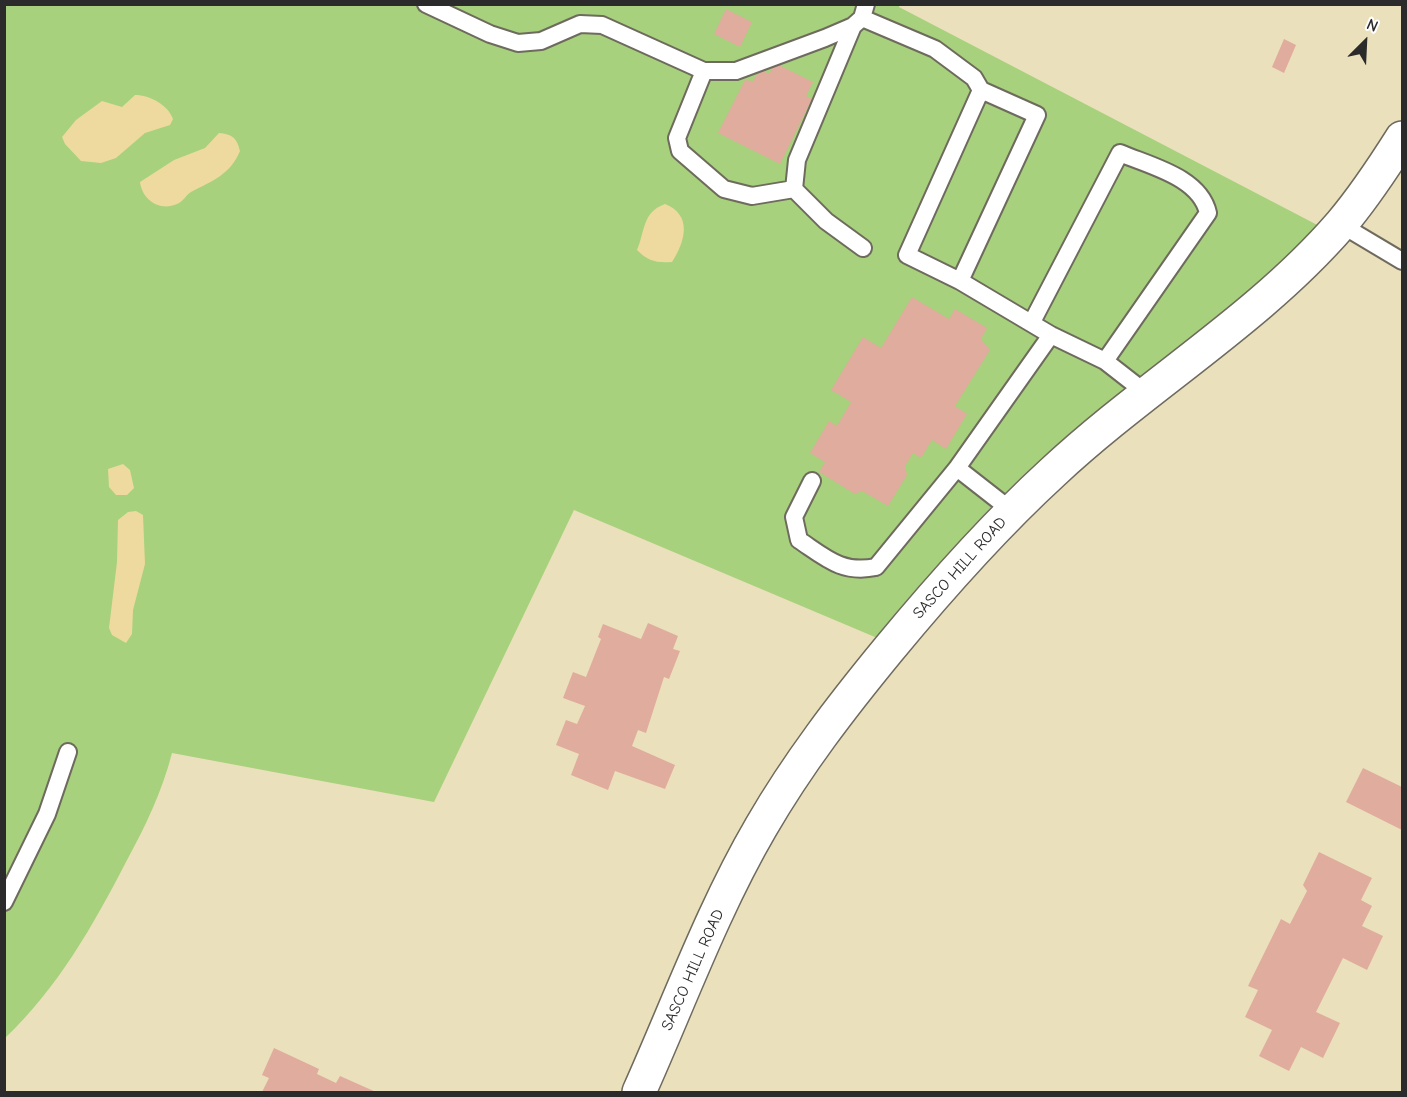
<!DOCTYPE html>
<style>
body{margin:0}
#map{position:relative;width:1407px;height:1097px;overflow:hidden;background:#ebe0bc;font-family:"Comic Neue",sans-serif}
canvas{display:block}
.frame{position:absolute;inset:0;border:6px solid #2b2b2b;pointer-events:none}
.north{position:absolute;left:1335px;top:12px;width:60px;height:60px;-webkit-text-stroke:4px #fff;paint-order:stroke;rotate:24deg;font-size:16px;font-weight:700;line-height:24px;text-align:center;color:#2b2b2b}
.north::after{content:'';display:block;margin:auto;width:21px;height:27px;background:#2b2b2b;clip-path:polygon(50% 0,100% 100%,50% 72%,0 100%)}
</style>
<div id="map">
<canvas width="1407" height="1097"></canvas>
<div class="frame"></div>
<div class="north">N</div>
</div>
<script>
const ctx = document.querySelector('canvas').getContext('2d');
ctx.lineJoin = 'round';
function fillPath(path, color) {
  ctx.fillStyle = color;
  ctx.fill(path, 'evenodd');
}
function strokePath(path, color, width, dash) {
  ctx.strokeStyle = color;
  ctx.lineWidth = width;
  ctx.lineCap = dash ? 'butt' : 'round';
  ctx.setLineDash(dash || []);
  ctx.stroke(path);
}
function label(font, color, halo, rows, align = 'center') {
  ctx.font = font + ' "Comic Neue",sans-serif';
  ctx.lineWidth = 5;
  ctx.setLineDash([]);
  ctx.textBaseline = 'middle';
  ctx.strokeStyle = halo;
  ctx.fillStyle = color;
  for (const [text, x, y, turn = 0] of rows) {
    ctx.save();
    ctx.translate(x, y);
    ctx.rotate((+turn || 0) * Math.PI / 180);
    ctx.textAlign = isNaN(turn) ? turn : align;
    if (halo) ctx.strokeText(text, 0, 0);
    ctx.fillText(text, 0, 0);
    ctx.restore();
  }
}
fillPath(new Path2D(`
 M5,5H899V7L1325,229L882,640L574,510L434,802L172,753C162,792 145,827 126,862C93,926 57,989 5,1038Z`), '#a7d17c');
fillPath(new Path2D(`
 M135,95C150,95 168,105 173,119L170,125L145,133L116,158L101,163L81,161L65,144L62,137L76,120L102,101L122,107Z
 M219,133C232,134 237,138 240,151C230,175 212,181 191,192C186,195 183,202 177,204C159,212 142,199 140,182L174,160L205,148Z
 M665,204C693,215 685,242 672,262C656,263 648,261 637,250C645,232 642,212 665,204Z
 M123,464L130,470L134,488L127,495H116L109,487L108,469Z
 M136,511L143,515L145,564L133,610L132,634L126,643L112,635L109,628L117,562L118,520L128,512Z`), '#eeda9e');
fillPath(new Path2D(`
 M726,9L752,22L740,47L714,34Z
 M1284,39L1296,45L1284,73L1272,67Z
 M775,63L813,82L806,96L812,99L780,164L718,133L745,80L753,81L760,69L769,74Z
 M912,297L949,319L955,309L987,328L981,339L990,350L955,406L967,414L946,449L932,440L921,458L913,453L905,466L907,475L888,506L862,491L855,494L819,472L825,462L810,453L829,421L837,426L851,402L831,390L863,337L881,348Z
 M648,623L678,636L673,649L680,651L669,679L664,677L646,733L638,730L632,746L675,765L665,789L615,771L608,790L571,775L579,754L556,745L566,720L577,724L585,706L563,698L573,672L586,677L601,639L598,637L603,624L641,639Z
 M1363,768L1402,787V830L1346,802Z
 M1319,852L1372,878L1361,900L1372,906L1362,926L1383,936L1367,970L1343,958L1316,1012L1340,1023L1323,1058L1301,1047L1289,1071L1259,1056L1272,1030L1245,1017L1258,990L1248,986L1281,919L1290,924L1307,891L1303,885Z
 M274,1048L319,1069L317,1074L336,1083L340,1076L376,1092H262L269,1078L262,1075Z`), '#dfac9d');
const lane = new Path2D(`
 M426,4L490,34L518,43L541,41L580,24L602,25L704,71H736L825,38L853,26L862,18L866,4
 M862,18L935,49L974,78L981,90L1037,115L960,281
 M704,71L677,138L680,151L724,189L752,196L794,189
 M981,90L907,255L960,281L1051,335L1105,361L1146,393
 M794,189L797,160L853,26
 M794,189L826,221L863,248
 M1340,224L1402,261
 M1032,322L1120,153C1150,166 1200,177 1208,213L1105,361
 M957,468L1051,335
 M812,481L794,517L799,540C826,558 842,574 876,567L957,468L1012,511
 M4,902L47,814L68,752`);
const street = new Path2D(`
 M639,1092C678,1005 713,909 761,827C798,763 842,706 888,650C940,587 993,527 1053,472C1145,386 1258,320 1341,224C1364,197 1383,168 1402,138`);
strokePath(lane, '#6e6a5e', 20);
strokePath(street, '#6e6a5e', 36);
strokePath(lane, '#fff', 16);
strokePath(street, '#fff', 33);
label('16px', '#2b2b2b', '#fff', [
 ["SASCO HILL ROAD",960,568,-48],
 ["SASCO HILL ROAD",693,970,-66]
]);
</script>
